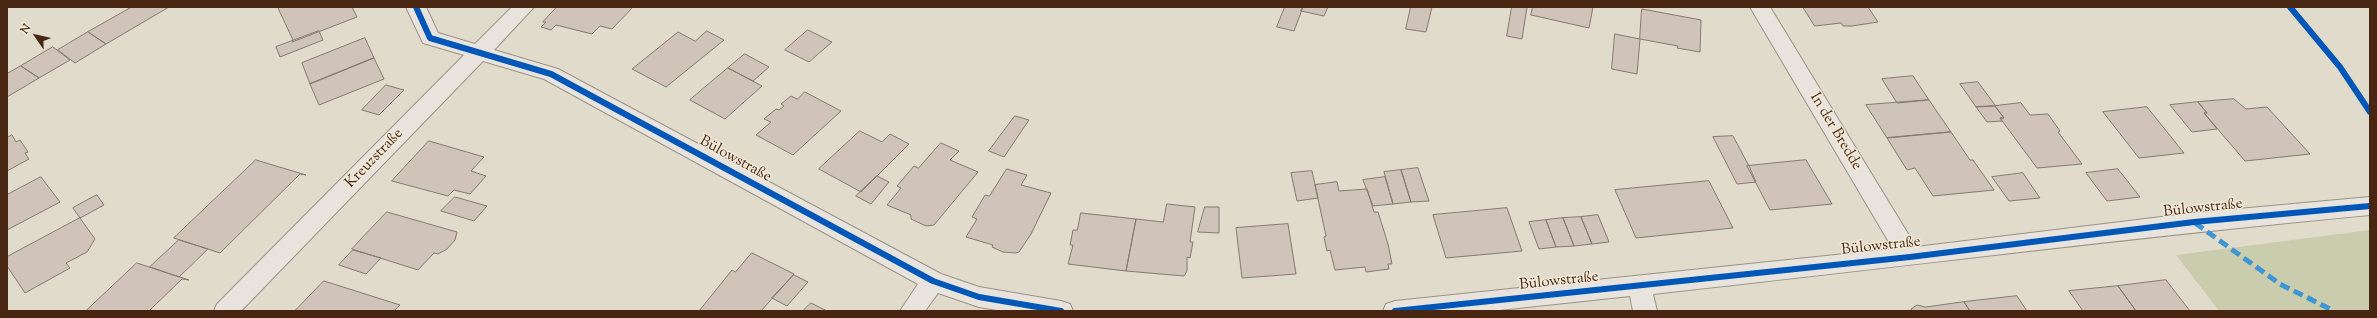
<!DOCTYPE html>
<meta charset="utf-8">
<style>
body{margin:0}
#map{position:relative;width:2377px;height:318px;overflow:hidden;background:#e1dbcc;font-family:"Sorts Mill Goudy",serif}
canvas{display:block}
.frame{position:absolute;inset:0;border:8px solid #482612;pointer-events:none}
.north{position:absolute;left:16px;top:16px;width:40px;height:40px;-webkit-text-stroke:3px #f1ead8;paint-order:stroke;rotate:304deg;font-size:11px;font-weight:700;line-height:16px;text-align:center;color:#482612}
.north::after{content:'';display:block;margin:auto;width:14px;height:18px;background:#482612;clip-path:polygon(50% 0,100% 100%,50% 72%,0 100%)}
</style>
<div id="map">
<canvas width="2377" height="318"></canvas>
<div class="frame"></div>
<div class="north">N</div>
</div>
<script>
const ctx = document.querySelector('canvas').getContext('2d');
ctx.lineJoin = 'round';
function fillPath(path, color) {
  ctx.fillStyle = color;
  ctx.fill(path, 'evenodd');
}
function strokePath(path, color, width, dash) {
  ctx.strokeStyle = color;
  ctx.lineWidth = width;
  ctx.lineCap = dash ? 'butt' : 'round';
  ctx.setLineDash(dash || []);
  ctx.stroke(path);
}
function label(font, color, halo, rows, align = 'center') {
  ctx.font = font + ' "Sorts Mill Goudy",serif';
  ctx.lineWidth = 3;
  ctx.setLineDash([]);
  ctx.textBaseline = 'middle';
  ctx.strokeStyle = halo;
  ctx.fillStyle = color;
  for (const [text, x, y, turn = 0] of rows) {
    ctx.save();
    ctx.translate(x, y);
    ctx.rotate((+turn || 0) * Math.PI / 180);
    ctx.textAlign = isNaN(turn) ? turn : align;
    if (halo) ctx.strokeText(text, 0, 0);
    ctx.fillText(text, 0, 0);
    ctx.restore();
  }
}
fillPath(new Path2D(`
 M2370,230V311H2219L2176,255Z`), '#cacdad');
const building = new Path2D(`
 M132,7H169L106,44L88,32Z
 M281,7H352L357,17L292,42L293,40L278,8Z
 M557,7H633L612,29L600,26L592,34L556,25L551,30L541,27L546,22H543Z
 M1285,7H1303L1294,31L1277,27Z
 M1303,7H1328L1324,16L1301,11Z
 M1411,7H1432L1426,32L1406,29Z
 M1512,7H1527L1522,39L1507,36Z
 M1533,7H1593L1589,28L1531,15Z
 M1803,7H1868L1878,22L1852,26H1843L1841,23L1815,26Z
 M1642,9L1701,20L1700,52L1677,48L1678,46L1640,39Z
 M808,30L832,42L809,62L785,50Z
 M319,31L323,40L280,57L276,47Z
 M707,31L724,40L666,87L632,69L678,32L695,41Z
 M88,32L106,44L75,63L58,50Z
 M1615,34L1640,39L1637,74L1612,69Z
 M365,38L374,58L310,84L302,63Z
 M53,47L70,60L39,78L21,66Z
 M745,54L769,67L753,81L728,68Z
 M374,58L384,79L319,105L310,84Z
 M21,66L39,78L7,97V74Z
 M728,68L762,86L725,119L690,100Z
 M1913,76L1929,100L1897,103L1882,79Z
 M1978,82L1995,105V106L1976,107L1960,84Z
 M386,85L404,90L379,115L362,110Z
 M805,92L841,111L793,155L756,135L771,122L764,119L776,109L779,110L784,106L781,104L791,96L797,99Z
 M2234,99L2246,109L2267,107L2310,154L2245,161L2204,113H2207L2198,102Z
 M1929,100L1951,132L1887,138L1866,105Z
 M2198,102L2207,113H2204L2217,129L2192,132L2170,105Z
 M2021,103L2030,115L2048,114L2060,131L2058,132L2082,164L2037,168L2000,118H2004L1995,106Z
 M1995,106L2004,118H2000L2002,121L1987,122L1976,107Z
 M2147,107L2184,153L2139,158L2103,112Z
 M1015,116L1029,120L1004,157L989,151Z
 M860,131L882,142L890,134L909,144L861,192L819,169Z
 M1951,132L1970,160H1973L1994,190L1933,196L1915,168L1907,170L1887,138Z
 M12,135L16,142L20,140L28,152L25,153L29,159L7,171V138Z
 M1733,136L1749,166L1756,182L1737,184L1713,137Z
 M429,141L484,157L471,171L486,176L470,194L454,190L448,196L392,181Z
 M941,143L959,151L950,160L978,172L934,225L926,226L911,219V215L887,205L901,188L897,186L914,166L918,168Z
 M256,160L306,175L300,174L220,253L174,238Z
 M1806,160L1832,204L1770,210L1747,166Z
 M1418,168L1429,201L1411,202L1401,170Z
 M1007,169L1027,175L1021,185L1051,193L1031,234L1019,252L1016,253L1003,252L992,247L993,245L966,237L977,219L972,217L985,195L989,196Z
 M2118,169L2140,197L2107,201L2086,173Z
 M1401,170L1411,202L1393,204L1384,172Z
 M1312,171L1318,198L1297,201L1291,173Z
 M2023,173L2040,198L2009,201L1992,177Z
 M877,176L889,182L871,204L856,196Z
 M41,177L60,202L7,230V195Z
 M1385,177L1393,204L1373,206L1363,180Z
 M1709,181L1733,228L1636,238L1615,190Z
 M1337,182L1339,191L1367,189L1374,212H1378L1388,244L1392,264H1388L1389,269L1366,272L1365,267L1335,270L1330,250L1327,251L1324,237L1326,236L1315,185Z
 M97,195L104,205L80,218L73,208Z
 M455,197L487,206L474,221L441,211Z
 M1167,204L1195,207L1190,242H1193L1190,258L1187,257V271L1184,276L1126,271L1136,219L1163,222Z
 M1205,207H1219V233L1198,232Z
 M1507,208L1522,251L1446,258L1433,215Z
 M387,212L457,232L455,240L447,249L438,254L434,253L418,270L352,249Z
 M1081,213L1136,219L1126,271L1068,264L1073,245H1070L1073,230H1077Z
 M1598,215L1609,242L1592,244L1581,217Z
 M1581,217L1592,244L1574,246L1563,218Z
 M80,218L95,239L87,252L66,263L70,268L25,293L7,266V257Z
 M1563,218L1574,246L1556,247L1546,220Z
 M1546,220L1556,247L1539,249L1529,222Z
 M1288,224L1296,274L1242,278L1236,228Z
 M179,240L208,249L179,277L150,267Z
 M353,250L381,258L366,274L339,265Z
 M752,253L794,274L761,311H699L732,270L735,272Z
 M137,263L189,280L182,279L149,311H86Z
 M794,275L808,282L787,306L772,298Z
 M2166,280L2190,311H2136L2118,286Z
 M324,281L400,305L394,311H295Z
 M2118,286L2136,311H2083L2069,291Z
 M2017,296L2027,311H1970L1964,302Z
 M1964,302L1970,311H1911V309L1917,305L1925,307Z
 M811,303L827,311H803Z`);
fillPath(building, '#d0c3b9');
strokePath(building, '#837a70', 1);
const minor = new Path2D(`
 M406,7H426L438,33L475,44L512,7H534L494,50L558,69L941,274L979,287L1061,301L1070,304L1073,311H1003L979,307L938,293L925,311H900L918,284L544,79L483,61L241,311H214L217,304L464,55L423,43Z
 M1750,7H1770L1916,247L2194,213L2370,197V215C2131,237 1892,268 1653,294L1657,311H1633L1630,296L1490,311H1383L1386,304L1395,301L1893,249Z`);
strokePath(minor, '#9a9287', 2);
fillPath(minor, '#e8e4dd');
strokePath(new Path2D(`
 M2195,223L2280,284L2334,311`), '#4095d3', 5, [10, 5]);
strokePath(new Path2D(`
 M416,7L430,38L551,74L933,281L979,297L1061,311
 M2290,7L2340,67L2370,112
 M1395,311L1910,257L2194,222L2370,206`), '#0057b8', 6);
label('15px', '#482612', '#f1ead8', [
 ["In der Bredde",1835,132,59],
 ["Kreuzstraße",375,159,-46],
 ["Bülowstraße",735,160,29],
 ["Bülowstraße",2203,209,-6],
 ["Bülowstraße",1881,247,-6],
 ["Bülowstraße",1559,282,-6]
]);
</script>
